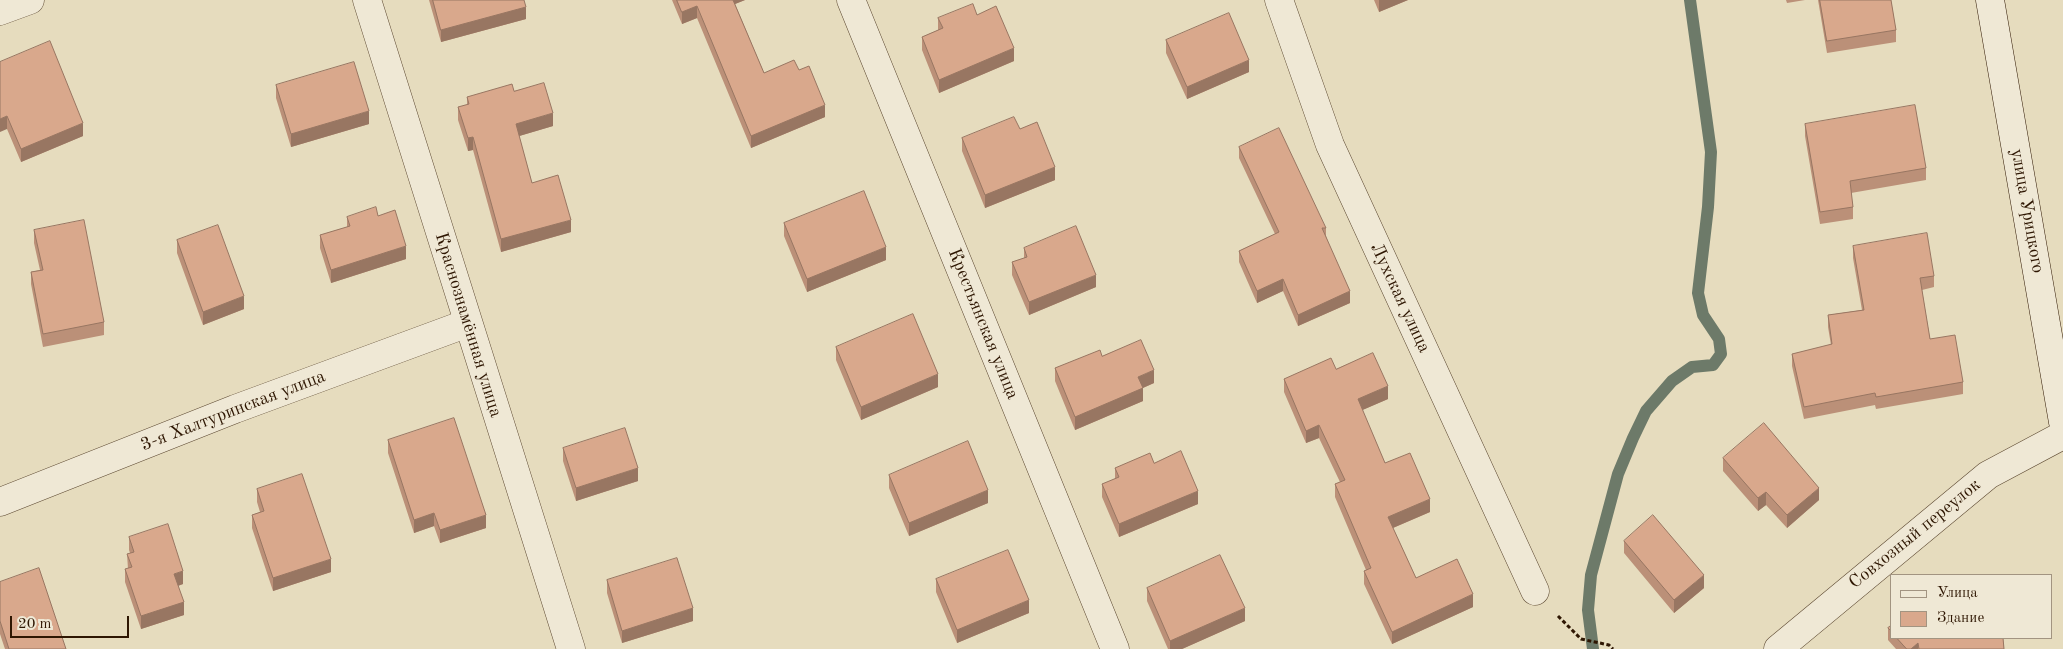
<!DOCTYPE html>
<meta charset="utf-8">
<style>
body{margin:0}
#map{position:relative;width:2063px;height:649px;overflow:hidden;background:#e6dcbe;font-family:"Old Standard TT",serif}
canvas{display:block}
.legend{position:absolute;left:1890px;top:574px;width:162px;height:65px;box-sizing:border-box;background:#efe8d5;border:1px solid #a29481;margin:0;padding:6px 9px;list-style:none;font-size:15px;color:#2e1602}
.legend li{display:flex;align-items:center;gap:10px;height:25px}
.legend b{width:25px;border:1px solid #a29481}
.scale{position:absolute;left:10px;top:616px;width:119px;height:22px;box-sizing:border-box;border:2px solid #2e1602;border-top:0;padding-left:6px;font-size:15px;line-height:18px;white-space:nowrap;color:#2e1602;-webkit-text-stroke:4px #efe8d5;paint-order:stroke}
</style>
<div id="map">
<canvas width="2063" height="649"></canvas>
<ul class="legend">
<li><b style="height:6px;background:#efe8d5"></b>Улица</li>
<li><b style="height:14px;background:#d9a88c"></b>Здание</li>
</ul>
<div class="scale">20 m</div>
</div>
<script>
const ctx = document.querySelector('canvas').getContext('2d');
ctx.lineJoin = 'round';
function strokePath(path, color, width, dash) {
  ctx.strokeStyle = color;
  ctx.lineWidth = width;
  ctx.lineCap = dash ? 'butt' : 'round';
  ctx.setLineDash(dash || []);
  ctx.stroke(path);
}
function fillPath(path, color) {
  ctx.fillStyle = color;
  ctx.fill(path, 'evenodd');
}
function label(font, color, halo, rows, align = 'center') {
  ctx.font = font + ' "Old Standard TT",serif';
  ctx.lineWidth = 5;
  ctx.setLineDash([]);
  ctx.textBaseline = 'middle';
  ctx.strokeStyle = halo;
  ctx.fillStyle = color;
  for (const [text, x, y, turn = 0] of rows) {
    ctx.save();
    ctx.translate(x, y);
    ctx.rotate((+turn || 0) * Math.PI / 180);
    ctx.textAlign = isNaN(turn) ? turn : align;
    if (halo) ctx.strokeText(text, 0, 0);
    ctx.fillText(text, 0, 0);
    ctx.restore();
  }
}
strokePath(new Path2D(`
 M1593,649L1588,610L1591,575L1618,474L1633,438L1646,411L1672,381L1692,367L1713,365L1721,354L1719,339L1703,315L1698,293L1708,207L1711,152L1690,0`), '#6d7a69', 12);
const minor = new Path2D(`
 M367,0L571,649
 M851,0L1115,649
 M1279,0L1330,145L1535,591
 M0,11L30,0
 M0,502L235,409L468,323
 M1778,649L1988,475L2063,435`);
const secondary = new Path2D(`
 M1990,0L2063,422`);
strokePath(minor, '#5c4831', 29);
strokePath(secondary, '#2e1602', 29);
strokePath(new Path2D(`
 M1558,616L1581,639L1609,645L1613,649`), '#2e1602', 3, [4, 2.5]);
strokePath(minor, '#efe8d5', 28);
strokePath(secondary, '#efe8d5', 28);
fillPath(new Path2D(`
 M429,0H524L526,19L441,42Z
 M672,0H745L735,4L764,73L799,70L825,117L751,148L697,18L682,24Z
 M1374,0H1408L1379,12Z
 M1786,0H1805L1787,3Z
 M1818,0H1891L1896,30V42L1827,53Z
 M977,15L1014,61L939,93L922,50V37L938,30V18Z
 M1166,40L1249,72L1187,99L1166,53Z
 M0,62L83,136L21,162L7,129Z
 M276,85L369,124L291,147L276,98Z
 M514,91L553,126L519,136L532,183L571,232L501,252L473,150L468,151L458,120V107L467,105V97Z
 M1805,124L1926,168V180L1851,193L1853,207V219L1820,224L1805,136Z
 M1020,129L1055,180L985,208L962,151V138Z
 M1239,147L1326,228V236L1350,303L1298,326L1283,291L1257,303L1239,262V251L1275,234L1239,158Z
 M347,217L406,259L331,283L320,248V235L347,227Z
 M784,223L886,260L807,292L784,236Z
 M34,230L104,322V335L43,347L31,284V272L40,270L34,243Z
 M177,240L244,309L203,325L177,253Z
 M1853,246L1934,276V287L1922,290L1930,339L1963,382V394L1876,409L1875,405L1804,419L1792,366V354L1831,345L1828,327V315L1862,310L1853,258Z
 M1024,248L1096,287L1029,315L1012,275V262L1024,258Z
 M836,347L938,387L861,420L836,360Z
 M1102,356L1154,383L1143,388V401L1075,430L1055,381V368Z
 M1336,369L1388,399L1362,410L1385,463L1430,512L1393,528L1416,578L1473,607L1392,644L1364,584V571L1366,570L1335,497V484L1340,482L1319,438L1306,443L1284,392V379Z
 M388,440L486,528L440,543L434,526L414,533L388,453Z
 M563,448L638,481L576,501L563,461Z
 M1723,458L1819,500L1787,528L1766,505L1758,511L1723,471Z
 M1154,463L1198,504L1119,537L1102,497V484L1115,479V468Z
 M889,475L988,503L909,536L889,488Z
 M257,489L331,572L273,591L252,528V515L260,512L257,502Z
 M129,537L183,584L178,586L184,615L141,629L125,582V569H128L127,554L130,553L129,550Z
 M1624,541L1704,588L1674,613L1624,553Z
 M936,579L1029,613L957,643L936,592Z
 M607,580L693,621L622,643L607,593Z
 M0,582L66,649H5L0,634Z
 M1147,588L1245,621L1182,649H1168L1147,601Z
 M1892,625V638H2003L2004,649H1896L1888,640V628Z`), '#bb9078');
fillPath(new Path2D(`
 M730,0H745L730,6Z
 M1379,0H1408L1379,12Z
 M697,6V18L682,24V12Z
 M526,7V19L441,42V30Z
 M1014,48V61L939,93V80Z
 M1249,60V72L1187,99V87Z
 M825,105V117L751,148V136Z
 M369,111V124L291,147V134Z
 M553,113V126L516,137V124Z
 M7,116V129L0,132V119Z
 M83,123V136L21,162V149Z
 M473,137V150L468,151V138Z
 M1055,167V180L985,208V195Z
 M571,220V232L501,252V239Z
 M406,246V259L331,283V270Z
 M886,247V260L807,292V279Z
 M1096,275V287L1029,315V302Z
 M1283,279V291L1257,303V291Z
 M1350,291V303L1298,326V315Z
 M244,296V309L203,325V312Z
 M1154,370V383L1138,390V377Z
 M938,374V387L861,420V407Z
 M1388,386V399L1358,412V399Z
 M1143,388V401L1075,430V417Z
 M1319,425V438L1306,443V431Z
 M638,468V481L576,501V488Z
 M1819,488V500L1787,528V515Z
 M988,490V503L909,536V523Z
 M1198,491V504L1119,537V524Z
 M1766,492V505L1758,511V498Z
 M1430,499V512L1388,530V517Z
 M434,513V526L414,533V520Z
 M486,515V528L440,543V530Z
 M331,559V572L273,591V578Z
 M183,571V584L174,587V574Z
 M1704,575V588L1674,613V600Z
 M1473,594V607L1392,644V632Z
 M1029,600V613L957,643V630Z
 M184,602V615L141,629V616Z
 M693,608V621L622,643V631Z
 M1245,608V621L1182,649H1170V641Z
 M1918,643V649H1911Z`), '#987662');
const building = new Path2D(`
 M433,0H524L526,7L441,30Z
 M677,0H733L764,73L794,60L799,70L809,66L825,105L751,136L697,6L682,12Z
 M1820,0H1891L1896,30L1827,41Z
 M973,4L977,15L996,6L1014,48L939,80L922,37L943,28L938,18Z
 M1229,13L1249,60L1187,87L1166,40Z
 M50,41L83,123L21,149L7,116L0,119V62Z
 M354,62L369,111L291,134L276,85Z
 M544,83L553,113L516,124L532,183L558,175L571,220L501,239L473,137L468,138L458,107L469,104L467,97L512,84L514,91Z
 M1915,105L1926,168L1850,181L1853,207L1820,212L1805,124Z
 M1014,117L1020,129L1037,122L1055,167L985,195L962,138Z
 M1279,128L1326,228H1322L1350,291L1298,315L1283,279L1257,291L1239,251L1279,232L1239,147Z
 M864,191L886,247L807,279L784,223Z
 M376,207L378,216L395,210L406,246L331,270L320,235L350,226L347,217Z
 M84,220L104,322L43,334L31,272L43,270L34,230Z
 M218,225L244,296L203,312L177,240Z
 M1076,226L1096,275L1029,302L1012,262L1027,257L1024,248Z
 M1927,233L1934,276L1920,278L1930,339L1955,335L1963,382L1876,397L1875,393L1804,407L1792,354L1832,344L1828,315L1864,310L1853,246Z
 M913,314L938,374L861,407L836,347Z
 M1141,340L1154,370L1138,377L1143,388L1075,417L1055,368L1100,350L1102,356Z
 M1373,353L1388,386L1358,399L1385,463L1410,453L1430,499L1388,517L1416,578L1457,559L1473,594L1392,632L1364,571L1371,568L1335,484L1345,480L1319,425L1306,431L1284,379L1331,358L1336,369Z
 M454,418L486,515L440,530L434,513L414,520L388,440Z
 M1764,423L1819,488L1787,515L1766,492L1758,498L1723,458Z
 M625,428L638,468L576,488L563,448Z
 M968,441L988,490L909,523L889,475Z
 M1181,451L1198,491L1119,524L1102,484L1119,477L1115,468L1150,453L1154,463Z
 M302,474L331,559L273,578L252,515L264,511L257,489Z
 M1653,515L1704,575L1674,600L1624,541Z
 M168,524L183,571L174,574L184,602L141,616L125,569L132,567L127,554L134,552L129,537Z
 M1008,550L1029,600L957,630L936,579Z
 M1220,555L1245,608L1170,641L1147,588Z
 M677,558L693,608L622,631L607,580Z
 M39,568L66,649H9L0,621V582Z
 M1892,625V632L1888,628Z
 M1897,638H2003L2004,649H1919L1918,643L1911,649H1907Z`);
fillPath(building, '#d9a88c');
strokePath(building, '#987662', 1);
label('18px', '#2e1602', '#efe8d5', [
 ["улица Урицкого",2027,211,80],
 ["Лухская улица",1400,298,65],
 ["Крестьянская улица",983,324,68],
 ["Краснознамённая улица",468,325,73],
 ["3-я Халтуринская улица",233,411,-21],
 ["Совхозный переулок",1915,534,-39]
]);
</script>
